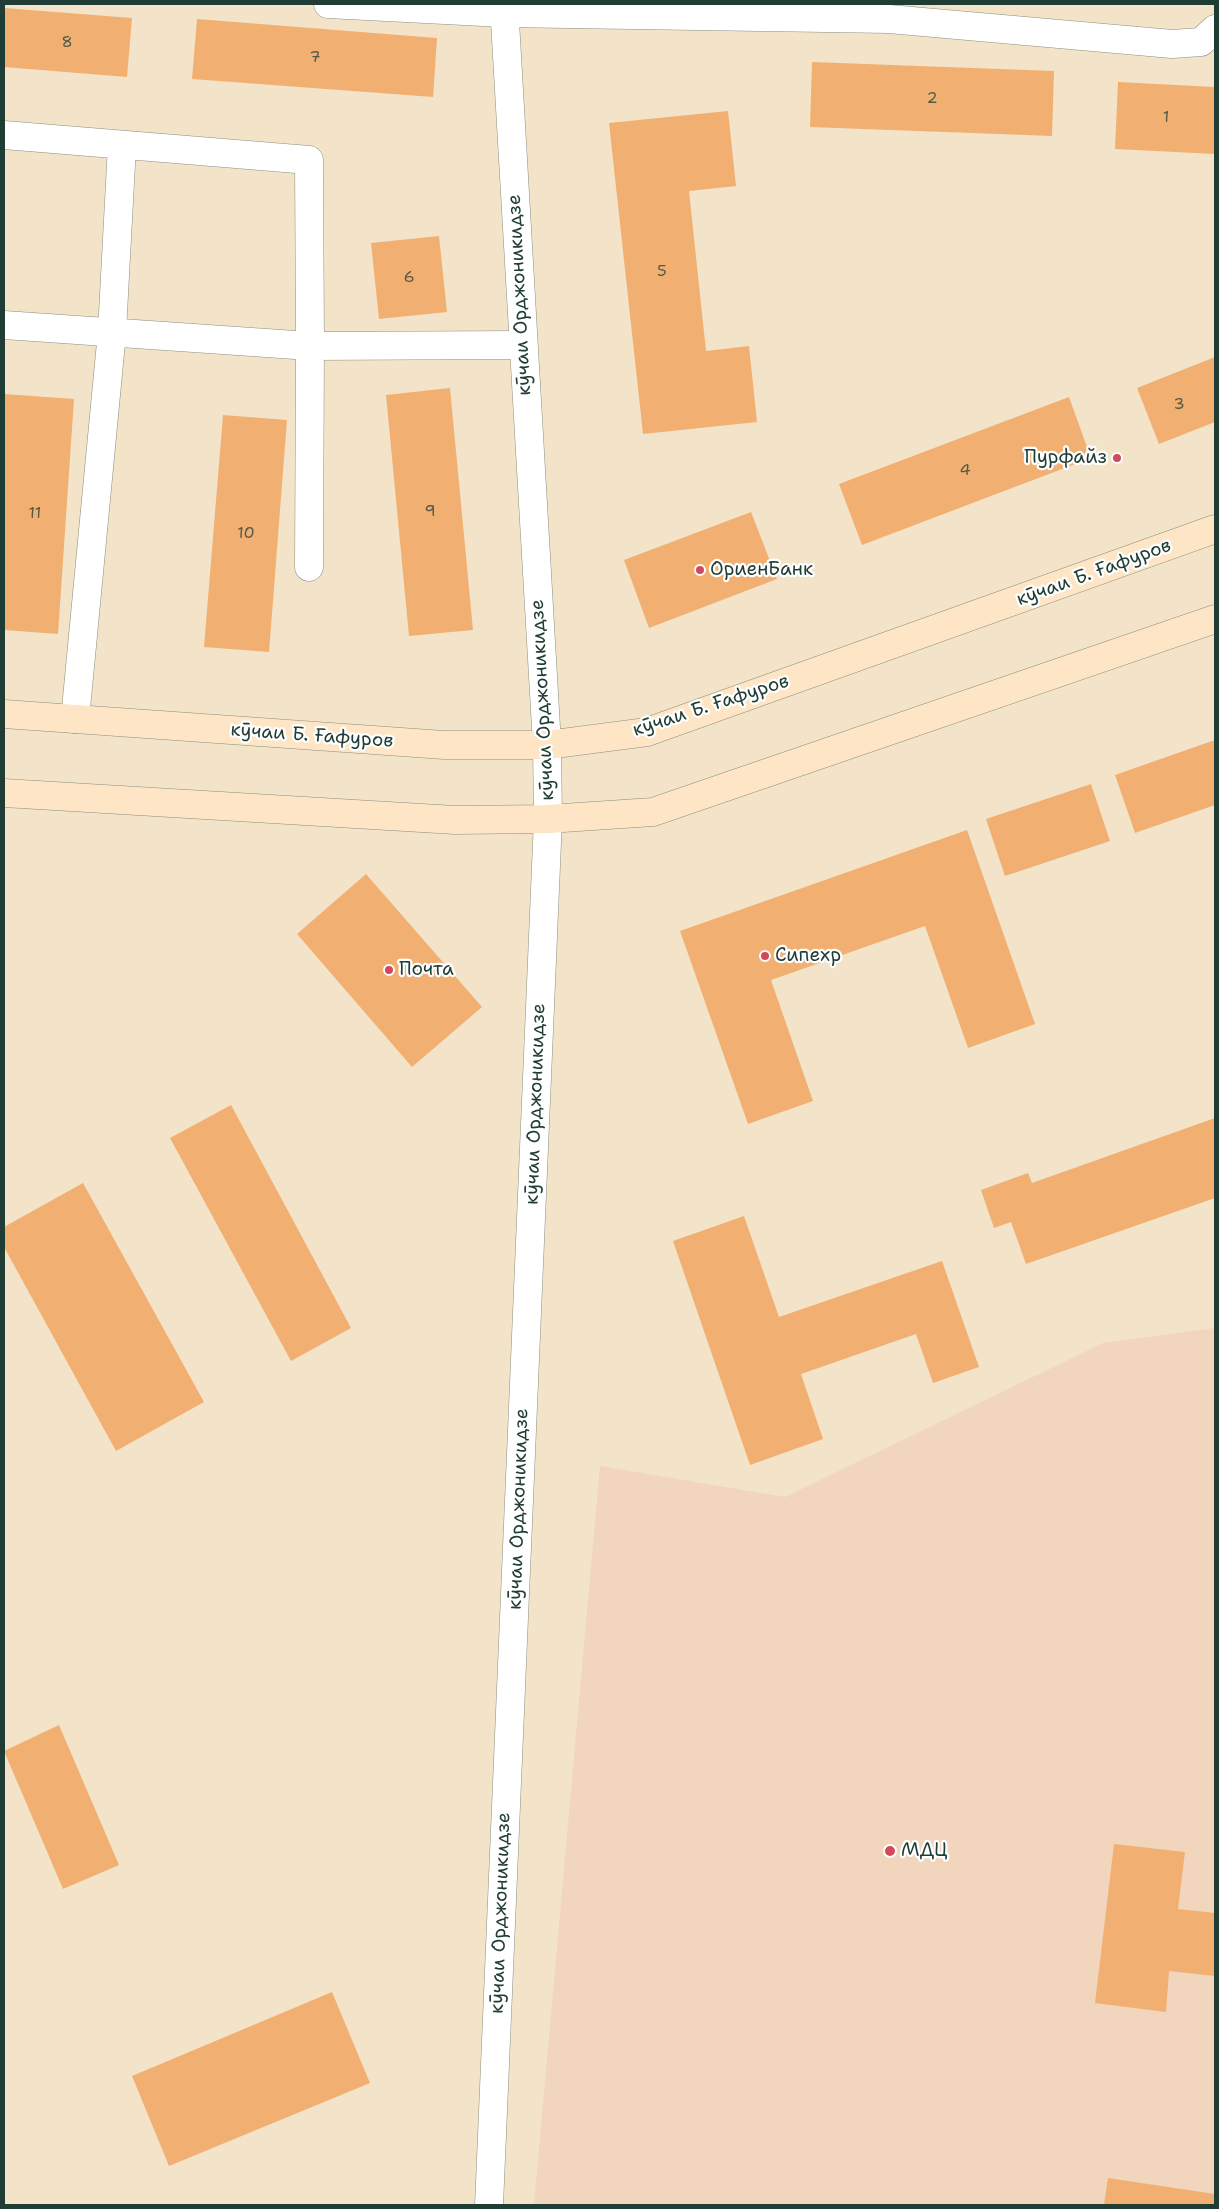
<!DOCTYPE html>
<meta charset="utf-8">
<style>
body{margin:0}
#map{position:relative;width:1219px;height:2209px;overflow:hidden;background:#f3e3c9;font-family:"Shantell Sans",sans-serif}
canvas{display:block}
.frame{position:absolute;inset:0;border:5px solid #1f3d34;pointer-events:none}
</style>
<div id="map">
<canvas width="1219" height="2209"></canvas>
<div class="frame"></div>
</div>
<script>
const ctx = document.querySelector('canvas').getContext('2d');
ctx.lineJoin = 'round';
function fillPath(path, color) {
  ctx.fillStyle = color;
  ctx.fill(path, 'evenodd');
}
function strokePath(path, color, width, dash) {
  ctx.strokeStyle = color;
  ctx.lineWidth = width;
  ctx.lineCap = dash ? 'butt' : 'round';
  ctx.setLineDash(dash || []);
  ctx.stroke(path);
}
function label(font, color, halo, rows, align = 'center') {
  ctx.font = font + ' "Shantell Sans",sans-serif';
  ctx.lineWidth = 4.5;
  ctx.setLineDash([]);
  ctx.textBaseline = 'middle';
  ctx.strokeStyle = halo;
  ctx.fillStyle = color;
  for (const [text, x, y, turn = 0] of rows) {
    ctx.save();
    ctx.translate(x, y);
    ctx.rotate((+turn || 0) * Math.PI / 180);
    ctx.textAlign = isNaN(turn) ? turn : align;
    if (halo) ctx.strokeText(text, 0, 0);
    ctx.fillText(text, 0, 0);
    ctx.restore();
  }
}
fillPath(new Path2D(`
 M1215,1328V2205H534L600,1466L785,1497L1103,1343Z`), '#f1d5bd');
fillPath(new Path2D(`
 M4,8L132,18L127,77L4,67Z
 M197,19L437,38L433,97L192,79Z
 M812,62L1054,71L1052,136L810,127Z
 M1118,82L1215,87V154L1115,149Z
 M728,111L736,186L689,191L706,351L749,346L757,422L643,434L609,123Z
 M439,236L447,312L379,319L371,243Z
 M1215,357V422L1159,444L1137,388Z
 M450,388L473,630L409,636L386,395Z
 M4,394L74,399L58,634L4,630Z
 M1069,397L1091,458L862,545L839,484Z
 M223,415L287,420L269,652L204,647Z
 M751,512L777,579L649,628L624,560Z
 M1215,740V805L1135,833L1115,775Z
 M1091,784L1110,841L1005,876L986,819Z
 M967,830L1035,1024L968,1048L925,926L771,980L813,1101L748,1124L680,931Z
 M366,874L482,1007L412,1067L297,934Z
 M231,1105L351,1328L291,1361L170,1138Z
 M1215,1118V1198L1026,1264L1011,1222L994,1228L981,1190L1028,1173L1032,1183Z
 M83,1183L204,1402L116,1451L4,1247V1227Z
 M744,1216L779,1317L942,1261L979,1367L933,1383L916,1334L801,1374L823,1439L750,1465L673,1241Z
 M59,1725L119,1865L63,1889L4,1751Z
 M1114,1844L1185,1852L1178,1909L1215,1913V1976L1169,1971L1166,2012L1095,2003Z
 M332,1992L370,2083L169,2166L132,2076Z
 M1108,2178L1215,2194V2205H1104Z`), '#f1b072');
const minor = new Path2D(`
 M328,4L503,13L889,19L1172,44L1201,42L1215,29
 M4,135L309,160L310,346L523,345
 M4,325L310,346L309,567
 M75,719L112,332L122,145`);
const tertiary = new Path2D(`
 M489,2205L548,819L547,745L504,4`);
const secondary = new Path2D(`
 M4,714L444,745H547L647,732L1215,529
 M4,793L455,820L548,819L653,812L1215,619`);
strokePath(minor, '#89907e', 29);
strokePath(tertiary, '#89907e', 29);
strokePath(secondary, '#89907e', 29);
strokePath(minor, '#fff', 28);
strokePath(tertiary, '#fff', 28);
strokePath(secondary, '#fee5c5', 28);
for (const [x, y, r, color] of [
 [1117,458,5,"#d1495b"],
 [700,570,5,"#d1495b"],
 [765,956,5,"#d1495b"],
 [389,970,5,"#d1495b"],
 [890,1851,6,"#d1495b"]
]) {
  const dot = new Path2D();
  dot.arc(x, y, r, 0, 2 * Math.PI);
  ctx.fillStyle = color;
  ctx.fill(dot);
  strokePath(dot, '#fff', 2);
}
label('16px', '#545a44', null, [
 ["8",67,43],
 ["7",315,58],
 ["2",932,99],
 ["1",1166,118],
 ["5",662,272],
 ["6",409,278],
 ["3",1179,405],
 ["4",965,471],
 ["9",430,512],
 ["11",35,514],
 ["10",246,534]
]);
label('19px', '#1f3d34', '#fff', [
 ["кӯчаи Орджоникидзе",520,295,-93],
 ["кӯчаи Б. Ғафуров",1094,573,-20],
 ["кӯчаи Орджоникидзе",543,700,-93],
 ["кӯчаи Б. Ғафуров",711,706,-18],
 ["кӯчаи Б. Ғафуров",312,736,4],
 ["кӯчаи Орджоникидзе",536,1104,-88],
 ["кӯчаи Орджоникидзе",519,1509,-88],
 ["кӯчаи Орджоникидзе",501,1913,-88]
]);
label('19px', '#1f3d34', '#fff', [
 ["Пурфайз",1107,458,"right"],
 ["ОриенБанк",710,570],
 ["Сипехр",775,956],
 ["Почта",399,970],
 ["МДЦ",901,1851]
], 'left');
</script>
